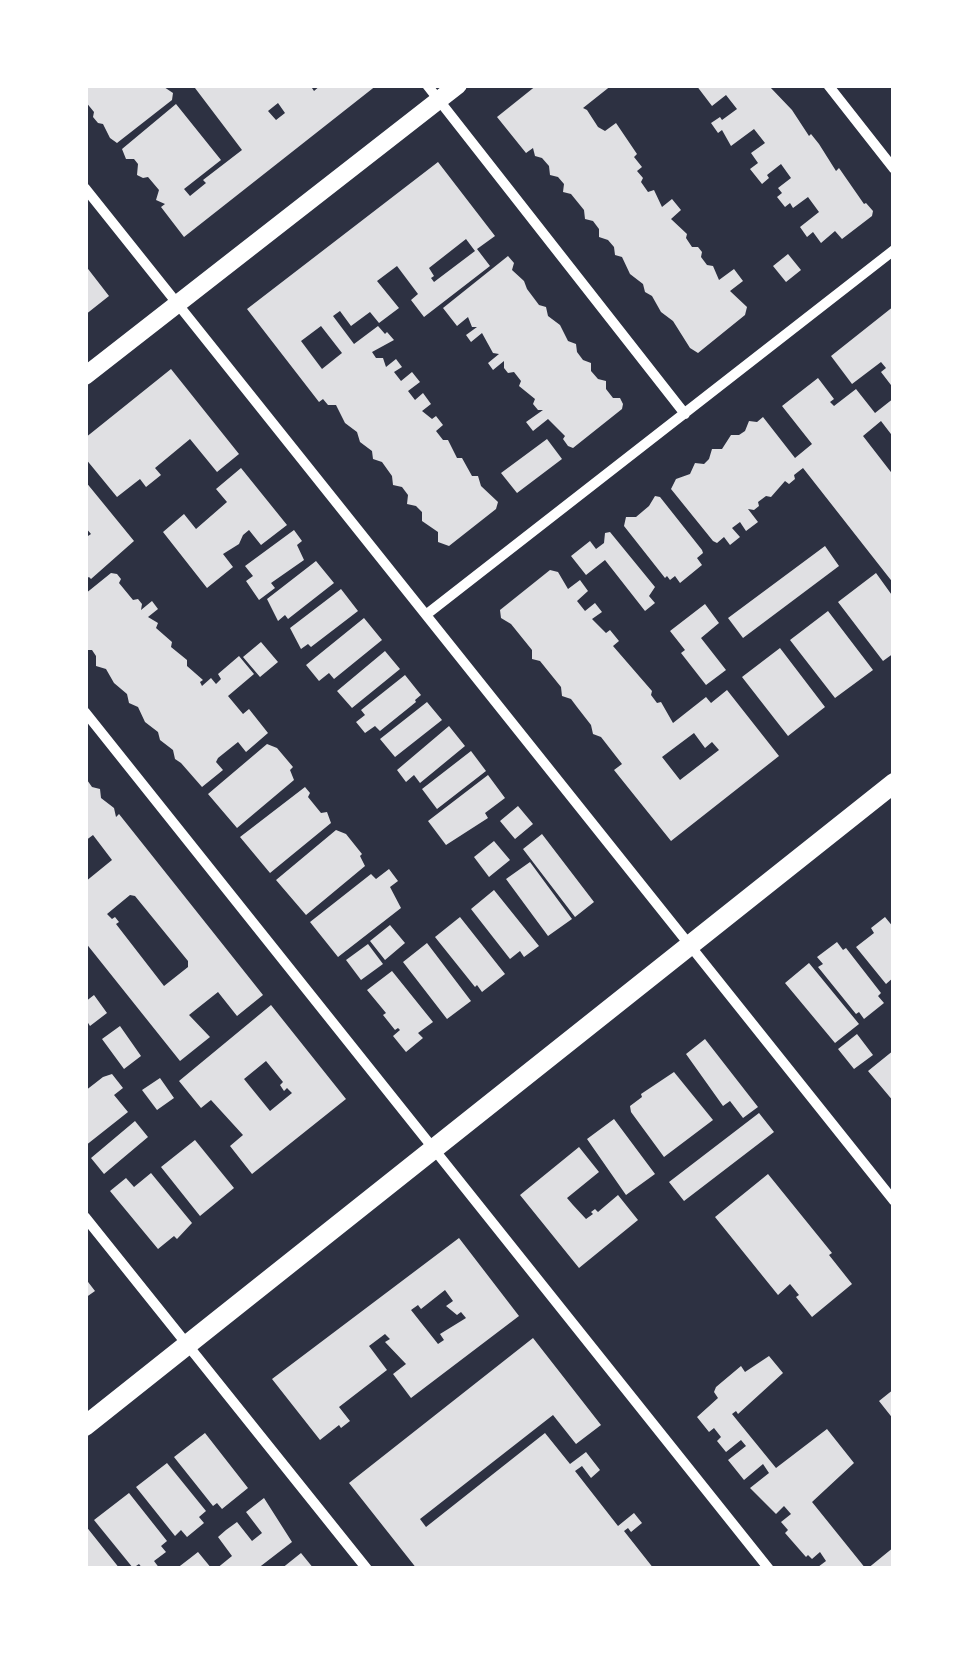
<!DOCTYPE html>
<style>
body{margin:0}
#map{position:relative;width:979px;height:1654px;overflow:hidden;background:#2d3142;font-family:Figtree,sans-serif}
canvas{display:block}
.frame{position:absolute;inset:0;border:88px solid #fff;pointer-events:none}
</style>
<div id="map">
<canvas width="979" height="1654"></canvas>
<div class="frame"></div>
</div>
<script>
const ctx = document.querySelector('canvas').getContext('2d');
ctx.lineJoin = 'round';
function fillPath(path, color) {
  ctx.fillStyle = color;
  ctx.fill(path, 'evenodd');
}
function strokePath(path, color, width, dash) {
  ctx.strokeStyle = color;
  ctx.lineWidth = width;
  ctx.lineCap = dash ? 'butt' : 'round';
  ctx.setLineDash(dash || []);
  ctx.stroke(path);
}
fillPath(new Path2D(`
 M85,85H161L173,93L172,100L117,143L110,138L103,124L98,123L93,117L94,112L85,101Z
 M199,85L259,88L310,85L314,91L321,85H377L184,237L161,207L165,204L156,200L159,190L148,177L143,178L137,175L138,164L134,159H126L122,149L176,104L221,160L184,189L190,196L206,183L203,180L242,150L195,88ZM278,103L285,113L276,120L268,111Z
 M537,85H612L583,108L587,110L598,127L605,131L616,123L637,154L634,157L642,167L637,171L643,178L641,182L648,192L654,190L662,207L672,199L681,210L671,219L687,234L686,238L692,247H698L702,252L701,257L707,265L713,266L719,280L734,269L743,281L730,291L747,307L745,315L698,353L690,348L673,321L661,312L652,296L645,292L643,284L630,274L622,257L615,255L614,247L608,240L599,237V229L593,221L585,219L584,210L571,194L563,192L564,184L558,177L550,175L549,166L542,158L535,156L533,148L526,153L497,117Z
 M696,85H772L770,87L792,110L809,136L811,134L819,144L836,171L839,168L864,204L866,203L873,211L872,216L842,239L835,231L821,243L813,232L807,237L800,227L819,212L808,197L793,208L790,203L785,207L777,197L782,193L778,188L791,178L781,164L767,175L769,178L762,184L750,169L758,163L751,153L765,143L754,129L731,146L722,130L718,133L711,123L720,117L722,120L737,109L726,95L712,106Z
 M438,162L495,236L477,249L490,266L424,317L411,300L418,294L397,266L377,281L399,308L379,323L370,312L351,326L340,311L333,316L354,344L378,326L385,334L387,332L394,340L372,352L376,358H383L386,367L396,359L402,367L394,372L401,381L412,372L420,382L408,391L415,400L423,393L431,404L422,411L432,419L436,416L443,425L436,431L443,440H448L457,458H462L472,476H478L481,486L498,502L496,509L449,546L438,542V532L422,521V512L416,506L407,504L408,495L402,487L393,485L392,476L382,462L373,459L372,451L360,442L357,432L345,423L336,405H328L323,399L319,402L247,309ZM466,239L475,251L434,282L431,278L434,276L429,268ZM321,326L342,353L322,369L301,341Z
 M788,254L801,270L786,282L773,266Z
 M508,256L514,263L512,270L524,281L527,289L539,305L546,307L548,316L560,325L568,341L576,344L577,352L583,360L591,363V371L598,379L606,381V389L613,398H620L623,404L622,409L573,448L568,446L563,439L565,436L548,419L533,431L526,422L543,410H538L533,404L535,399L519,386L521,381L514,372L508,373L504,368V361L493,370L488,363L499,354L493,353L482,333L471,342L466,335L477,327H472L468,317L457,326L443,308Z
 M85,265L109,296L85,315Z
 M894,306V389L881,372L886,368L881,362L852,384L831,356Z
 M171,369L239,454L217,472L190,439L155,468L161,475L146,487L140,479L117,497L85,458V438Z
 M818,378L834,399L830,402L834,406L856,389L875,413L894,398V438L881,421L863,436L894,476V584L803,468L794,475L795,479L789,484L785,481L771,497L766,496L758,502L759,506L754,510L748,509L758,522L746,531L740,522L732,528L740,537L730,545L724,537L717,543L713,541L671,489L676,479L690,474L695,463L704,464L709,459L712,449H722L731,435H739L745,431L749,421L757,422L763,417L795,458L812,444L782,406Z
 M547,439L562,459L517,493L501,473Z
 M241,468L287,525L261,545L249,530L243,535L239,544L223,554L233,567L207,588L163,532L184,514L196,529L227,502L216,489Z
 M85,481L134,541L91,579L89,577L85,579V538L91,534L85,527Z
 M655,496L660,497L702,550L703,553L697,558L702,565L680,583L675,576L670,580L667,576L665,578L624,526L626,517H636L649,506Z
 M294,530L302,541L297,545L304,560L271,583L275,588L259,600L246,581L253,576L245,566Z
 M610,532L655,587L649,596L655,603L645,611L605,560L586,575L571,556L590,541L596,549L604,543L605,533Z
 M825,546L839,566L743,638L728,618Z
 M316,561L334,583L288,619L285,615L278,621L267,599Z
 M550,570L558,572L568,589L580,580L588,591L577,601L585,611L595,603L602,612L592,619L606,633L610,630L619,641L613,646L652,691L651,695L657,703L661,702L673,723L706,697L711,703L727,690L779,756L671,841L614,770L622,764L601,737L593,734L591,725L577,707L571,699L562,696L561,687L540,661L532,659V650L511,624L501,618L500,610ZM694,733L705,748L712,742L719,750L680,780L662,757Z
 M111,573L117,574L121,579L119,583L133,600L138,599L142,604L141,610L152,601L158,609L148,617L158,623L156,628L172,642L171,647L187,660V666L203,680L200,682L202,686L211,678L216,684L221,679L218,674L239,656L254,674L228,696L243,714L249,709L268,733L246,752L238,742L218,758L216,762L223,770L202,787L181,763L175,759L173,750L160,740L158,732L145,722L138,707L129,703L127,694L114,683L106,669L96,666V656L92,650H85V594Z
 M876,573L894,598V653L883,661L838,602Z
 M341,589L358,611L311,647L308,644L301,649L290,628Z
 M705,604L719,623L701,638L726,670L706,685L681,653L685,650L670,631Z
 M828,611L873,670L835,698L790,640Z
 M364,618L382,640L334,679L329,673L319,681L306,665Z
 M261,642L278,662L260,677L243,657Z
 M780,648L825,707L788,736L742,677Z
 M385,651L400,669L352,708L337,691Z
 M405,675L421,695L415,700L416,702L380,731L375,726L365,733L356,722L365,715L361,710Z
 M427,702L442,720L395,757L380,739Z
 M449,726L465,746L420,783L414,775L406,782L397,770Z
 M267,744L277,748L293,767L290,770L294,780L237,828L208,794Z
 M471,751L486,771L437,809L422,789Z
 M488,775L505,798L485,813L488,818L446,845L428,821Z
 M85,777L92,787L100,789L101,798L114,808L116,817L119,814L263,995L237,1016L218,992L189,1015L210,1037L180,1061L85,942V882L112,860L93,835L85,841ZM130,895L135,896L188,961V967L164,986L116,924L119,922L115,917L112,919L107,914Z
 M305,787L310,793L308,797L321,813L327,812L331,823L270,873L240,837Z
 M518,806L533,824L515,839L500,821Z
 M336,830L346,834L362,854L360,856L365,866L306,915L276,880Z
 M542,834L594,902L575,917L523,849Z
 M494,841L510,860L489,877L474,857Z
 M530,862L572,919L548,936L506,879Z
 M389,869L398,881L390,887L401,908L338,957L310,922L371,874L376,879Z
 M494,890L539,946L524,957L520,951L510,959L471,909Z
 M460,917L505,974L482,992L477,985L475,987L435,937Z
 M885,917L894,928V977L886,984L856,947L874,933L871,928Z
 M390,925L405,943L385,960L370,941Z
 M837,942L843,950L846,948L881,993L878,996L884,1003L864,1019L859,1012L856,1014L818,967L823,964L817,957Z
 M427,943L471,1001L447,1019L403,962Z
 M368,944L383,964L361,980L346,960Z
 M809,963L859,1024L835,1043L785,983Z
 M392,971L433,1022L418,1033L423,1038L406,1052L393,1036L400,1030L398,1028L395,1030L383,1015L386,1013L367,990Z
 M94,995L107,1013L90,1026L85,1018V1002Z
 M271,1005L346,1099L252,1174L230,1146L243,1135L211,1100L201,1108L179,1081ZM266,1061L283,1082L280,1085L284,1091L287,1088L292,1093L270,1111L244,1079Z
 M120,1026L141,1056L124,1069L102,1039Z
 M857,1034L873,1055L854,1069L838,1049Z
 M705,1039L758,1107L743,1118L730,1101L723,1106L686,1054Z
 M894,1050V1102L868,1071Z
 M674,1072L713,1120L664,1157L631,1112L630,1106L642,1097L641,1094Z
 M112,1074L123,1088L114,1095L128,1112L85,1146V1091L103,1077Z
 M160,1078L174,1098L157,1110L142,1090Z
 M759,1113L774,1132L684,1201L669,1182Z
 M614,1119L655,1174L626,1195L587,1139Z
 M135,1121L148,1137L104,1174L91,1158Z
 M195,1140L234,1188L200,1216L161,1167Z
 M579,1147L599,1172L567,1198L573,1205L586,1219L593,1214L591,1212L595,1209L598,1212L618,1195L638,1220L579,1268L520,1195Z
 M151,1173L192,1223L177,1239L174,1236L158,1249L110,1191L126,1178L134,1187Z
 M768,1174L832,1253L829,1255L852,1284L812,1317L796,1297L799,1295L790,1284L778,1295L715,1217Z
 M459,1238L519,1316L411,1398L393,1374L406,1364L385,1342L390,1339L385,1334L369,1346L387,1370L339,1407L350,1421L341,1428L339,1425L320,1440L272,1379ZM445,1290L453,1301L446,1306L457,1315L461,1312L466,1318L440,1334L444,1340L438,1344L411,1310L418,1305L421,1309Z
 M85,1278L95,1291L85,1298Z
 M533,1338L601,1425L576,1444L553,1415L420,1519L426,1527L545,1433L570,1464L586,1452L600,1470L591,1478L582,1466L575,1471L618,1526L634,1513L642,1523L631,1532L628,1528L624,1531L654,1569H417L349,1483Z
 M769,1356L783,1373L738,1414L736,1411L732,1414L776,1468L827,1429L854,1463L812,1502L866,1569H820L818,1567L826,1561L820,1552L812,1559L808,1555L806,1557L785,1533L788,1530L781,1522L791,1514L784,1506L776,1514L750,1488L769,1473L763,1464L744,1480L728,1460L746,1446L741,1440L726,1452L717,1441L721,1437L714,1428L709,1432L697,1417L718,1398L714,1392L716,1387L741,1366L745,1372Z
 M894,1389V1420L879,1401Z
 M205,1433L248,1488L222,1509L217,1503L213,1506L174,1457Z
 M167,1463L206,1511L199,1517L204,1523L187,1537L181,1530L175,1536L136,1487Z
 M129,1493L167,1541L161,1546L166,1552L154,1561L160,1569H143L139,1564L133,1568L94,1520Z
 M264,1498L292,1542L257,1569H216L232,1556L218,1537L226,1530L237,1522L252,1541L262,1533L246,1512Z
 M85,1525L120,1569H85Z
 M894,1547V1569H867Z
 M198,1552L212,1569H176L189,1559Z
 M301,1553L314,1569H281Z`), '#e0e0e3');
strokePath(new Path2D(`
 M427,85L685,414
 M828,85L894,169
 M85,188L894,1201
 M427,614L894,250
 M85,712L769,1569
 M85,1217L367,1569`), '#fff', 10);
strokePath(new Path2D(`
 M85,376L458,85`), '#fff', 18);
strokePath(new Path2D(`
 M85,1426L894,783`), '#fff', 20);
</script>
